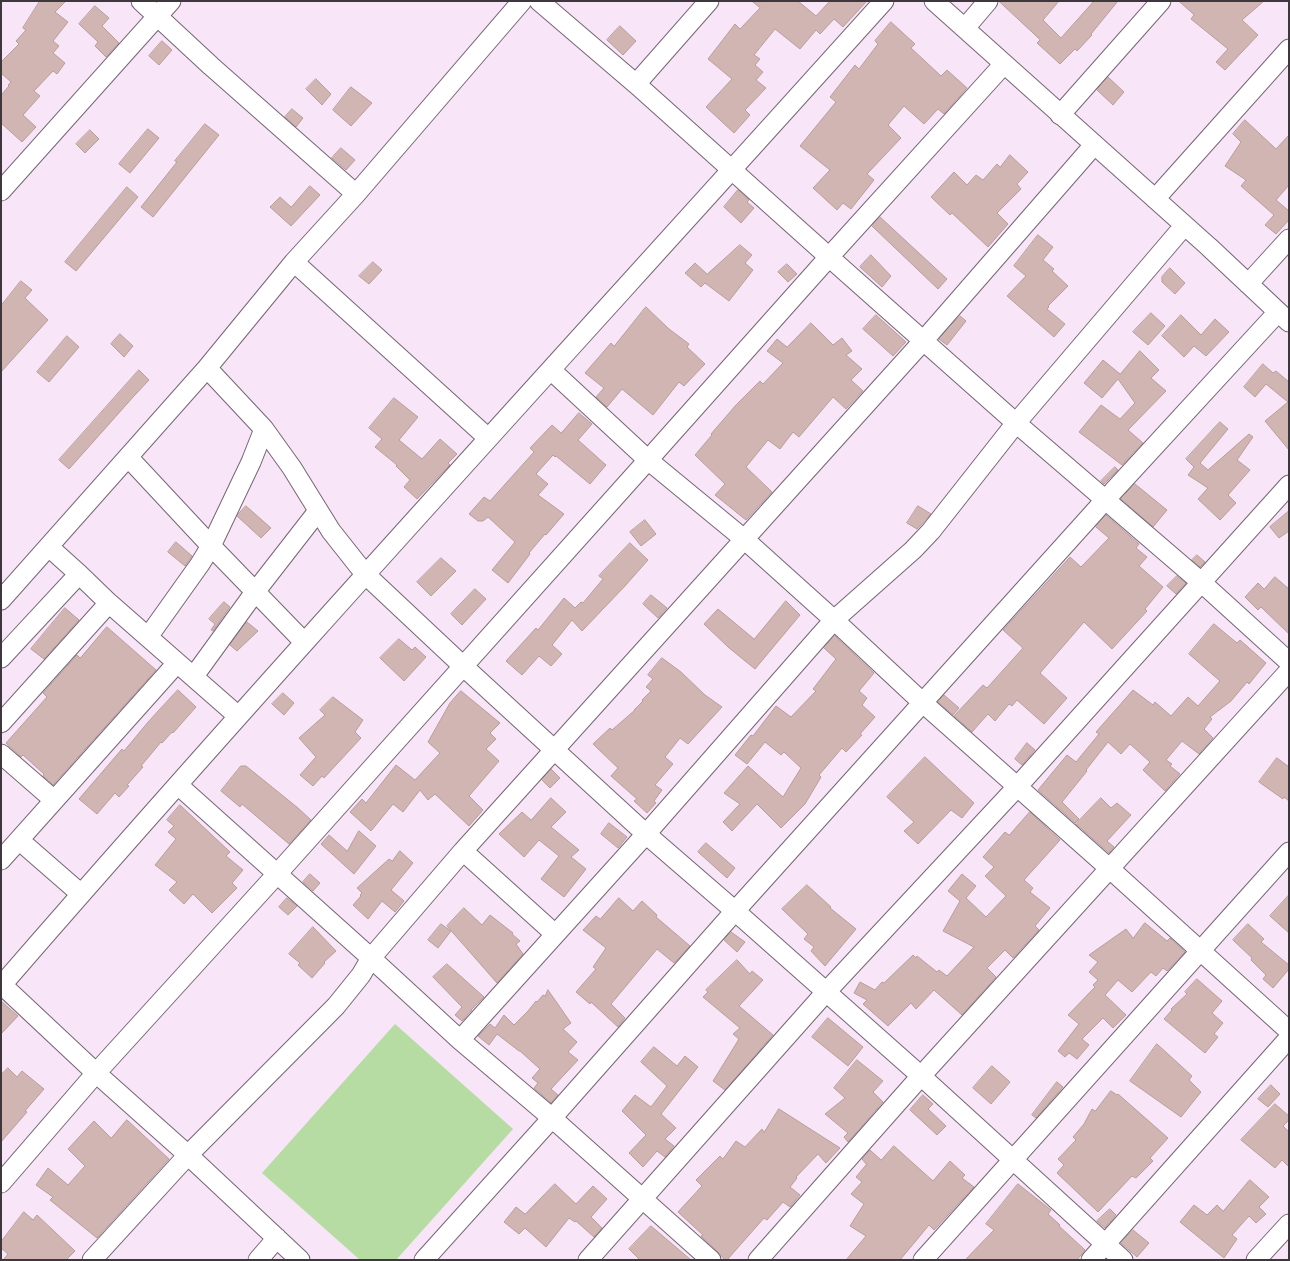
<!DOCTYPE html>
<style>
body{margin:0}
#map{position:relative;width:1290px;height:1261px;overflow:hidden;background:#f8e5f7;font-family:"DejaVu Sans",sans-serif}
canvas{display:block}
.frame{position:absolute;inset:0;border:2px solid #3e373e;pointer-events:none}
</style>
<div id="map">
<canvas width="1290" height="1261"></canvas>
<div class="frame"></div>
</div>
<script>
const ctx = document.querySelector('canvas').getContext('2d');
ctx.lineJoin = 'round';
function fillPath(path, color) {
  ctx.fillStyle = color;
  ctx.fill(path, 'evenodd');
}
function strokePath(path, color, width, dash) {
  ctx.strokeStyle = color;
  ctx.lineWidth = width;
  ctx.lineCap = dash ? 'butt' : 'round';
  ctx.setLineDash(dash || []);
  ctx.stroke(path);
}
fillPath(new Path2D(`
 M395,1024L513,1129L396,1260H360L262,1173Z`), '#b6dba3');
const building = new Path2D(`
 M40,1H66L55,12L68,22L53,41L59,46L53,53L65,63L57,74L53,71L34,91L40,96L23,115L36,127L22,142L1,123V95L9,86L8,85L11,82L1,73V62L19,44L16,41L26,30L23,28Z
 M752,1H798L816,16L830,1H867L843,27L834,19L820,34L816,30L800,49L775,29L754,55L760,59L755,65L763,72L756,80L766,88L745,110L750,115L734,133L706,107L732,79L708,59L735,24L740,29L760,8Z
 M999,1H1059L1043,20L1061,38L1094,1H1118L1091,34L1092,35L1077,51L1075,49L1060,64L1037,43L1040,40Z
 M1179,1H1264L1242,20L1258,35L1225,70L1216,62L1228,49L1191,19L1194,15Z
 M95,6L109,18L102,26L119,43L106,57L95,46L98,42L79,24Z
 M891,22L915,44L911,48L941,76L947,70L967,88L944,114L938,109L924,124L904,106L888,125L901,138L867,174L874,180L851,209L843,203L837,210L813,188L830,170L800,146L836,102L830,97L855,65L859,69L878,44L875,41Z
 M620,26L636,41L623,55L607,40Z
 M162,41L172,50L159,65L149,56Z
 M1108,77L1124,92L1113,105L1097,90Z
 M316,79L331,94L322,105L306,89Z
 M351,87L372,103L351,126L333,110Z
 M292,109L303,118L296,127L285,117Z
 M1245,120L1276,149L1289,135V185L1276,200L1289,211V220L1276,234L1265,225L1274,215L1241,186L1246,180L1225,166L1241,142L1233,134Z
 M205,124L219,135L153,217L141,207L177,162L175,161Z
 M148,129L159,138L130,173L119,164Z
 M90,130L99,139L85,153L76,144Z
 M341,148L355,160L346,170L332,158Z
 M1010,155L1028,172L1017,184L1021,189L997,213L1008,224L988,247L952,213L950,215L931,197L954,172L967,185L976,175L983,180L997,164L1000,167Z
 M310,186L320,195L291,226L270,207L280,197L291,207Z
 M127,187L138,197L76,271L65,262Z
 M738,190L749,200L747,202L754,208L741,223L724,207Z
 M880,217L947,279L938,289L872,226Z
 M1038,235L1053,247L1043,260L1054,269L1052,271L1068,286L1048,306L1049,307L1047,309L1065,324L1054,337L1007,296L1026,276L1014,266Z
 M740,245L752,255L745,263L753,270L729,301L705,283L701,287L685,273L695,263L707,274Z
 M871,255L891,276L882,287L860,267Z
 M373,262L382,270L369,284L359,276Z
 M787,264L797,274L788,282L778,272Z
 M1170,268L1185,283L1175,294L1162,282V277Z
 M21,281L32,290L25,298L48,320L1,372V306Z
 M646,307L669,329L689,344L687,347L705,364L684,386L679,382L653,415L622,389L607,407L596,397L604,388L585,373L611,343L614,346Z
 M1151,313L1165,326L1148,345L1133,332Z
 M876,315L906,342L893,356L863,329Z
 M1181,315L1201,335L1215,319L1229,332L1206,356L1194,346L1184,357L1162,336Z
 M960,316L966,321L947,345L939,339Z
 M811,323L833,345L842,338L852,351L846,355L862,369L851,380L863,391L846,409L833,397L799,437L793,432L780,449L768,440L746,467L772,492L746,520L715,495L725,484L695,455L712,435L711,434L736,405L760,381L763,384L783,363L767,351L777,339L787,347Z
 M120,334L133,346L124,357L111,344Z
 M67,336L79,347L49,382L37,372Z
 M1140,351L1159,370L1151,378L1166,391L1128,430L1143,443L1122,465L1079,432L1101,405L1120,419L1135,403L1118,379L1102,398L1084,383L1103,360L1120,374Z
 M1263,364L1273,373L1276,371L1289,382V450L1265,421L1288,402L1266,384L1255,397L1244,387Z
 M139,370L149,380L134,396L69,469L59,460Z
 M394,398L418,417L399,440L422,459L440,439L457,454L448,463L450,465L417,499L404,487L410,480L396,466L397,465L375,447L382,439L369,428Z
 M579,413L592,424L578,440L606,465L590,484L556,456L555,457L553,455L536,474L548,484L538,495L564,514L546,535L545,534L529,553L530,554L508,583L492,570L515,542L488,517L483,521H478L469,514L484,497L490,501L534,452L530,448L552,425L561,433Z
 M1220,422L1228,429L1200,463L1208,470L1249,434L1253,437L1237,460L1250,470L1228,495L1236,503L1220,520L1198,499L1208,488L1188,475L1194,467L1186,459Z
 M1115,467L1118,470L1104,484L1101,481Z
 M1135,484L1167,510L1153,527L1121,499Z
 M246,506L271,528L261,538L237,516Z
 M918,506L931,514L917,529L907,523Z
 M1289,511V531L1279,538L1270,527Z
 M1106,515L1139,544L1136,548L1147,557L1139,566L1163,587L1145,609L1147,611L1112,649L1084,622L1040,673L1067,698L1044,724L1017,700L1012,706L1009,704L995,721L988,714L972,732L954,716L983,685L987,688L1023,648L1003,630L1070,557L1081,567L1109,538L1096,527Z
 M645,520L656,534L641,546L630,532Z
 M176,542L192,556L185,566L168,552Z
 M630,543L648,560L625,586L582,631L572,620L552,645L562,654L551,666L539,656L522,675L506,661L536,628L538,630L564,598L575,608L581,602L583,603L603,579L599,576Z
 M1197,555L1205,562L1200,567L1192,560Z
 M441,558L456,571L431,596L417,582Z
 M1177,576L1186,583L1176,594L1167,586Z
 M1275,577L1289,589V634L1261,607L1258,610L1245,597L1258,583L1264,589Z
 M475,589L486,599L462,625L451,614Z
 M651,595L667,608L658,618L643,604Z
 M786,601L800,615L755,669L728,647L704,624L718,609L754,639Z
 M224,602L230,607L213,631L211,630L215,624L209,619Z
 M65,608L79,620L44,659L31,649Z
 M247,622L258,631L237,651L230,645Z
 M1214,624L1237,643L1240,640L1266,663L1249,684L1247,682L1231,701L1210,717L1212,719L1204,729L1213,738L1199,754L1182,741L1166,760L1172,764L1170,766L1180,774L1165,791L1143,770L1150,762L1130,744L1121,754L1108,742L1086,770L1087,771L1062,802L1079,819L1075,823L1038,790L1067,755L1076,762L1099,734L1096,732L1133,690L1153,705L1155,702L1171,716L1188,697L1198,706L1220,681L1189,654Z
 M107,627L156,670L53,785L43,776L44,774L23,755L21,757L6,743L47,697L43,693L77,655L80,658Z
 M835,636L874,673L859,691L867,698L862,705L875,717L860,734L862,735L846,752L842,748L819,775L821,777L805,804L781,828L757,804L732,831L723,822L740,804L724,793L748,766L783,797L801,768L784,752L781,755L765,742L747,764L735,755L751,735L753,736L776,706L791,717L816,691L813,689L836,659L824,648Z
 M399,639L412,650L415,647L426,657L404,681L380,658Z
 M662,658L681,672L705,695L722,707L688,744L680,738L665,757L673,764L655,785L662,790L654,801L656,803L647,813L634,801L637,799L611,776L618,768L593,744L610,728L612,730L635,710H634L643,701L642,700L651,691L646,687L653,679L648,675Z
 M178,690L196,707L173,733L172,732L162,743L161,742L141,766L143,767L127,785L129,786L119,797L115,793L97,814L79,799L122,749L124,751L149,721Z
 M461,691L500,723L490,733L496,739L486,749L499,761L469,796L483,810L469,826L435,794L428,800L420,790L403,812L393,804L371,831L350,812L362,799L366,803L396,765L415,780L440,753L428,742L450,703Z
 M283,693L294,703L284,715L272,704Z
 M944,695L959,708L953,715L938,702Z
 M333,697L363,720L355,732L361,738L324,778L322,776L313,786L300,775L316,757L299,738L325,715L320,710Z
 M1027,743L1035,750L1022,765L1015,759Z
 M925,757L974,803L962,818L951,810L918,844L904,831L914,822L887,797Z
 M1277,758L1289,767V801L1284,797L1283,799L1259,782Z
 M241,766H246L298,808L311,820L289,844L242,804L240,807L221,791Z
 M551,769L560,778L550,788L542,780Z
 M551,798L566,812L551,827L579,850L571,857L586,869L564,897L541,879L559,856L539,840L524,857L499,834L522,812L531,820Z
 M1101,798L1111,808L1117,803L1131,815L1107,841L1114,847L1109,853L1076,824Z
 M180,805L230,852L226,856L243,870L232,883L237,888L212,913L193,894L184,904L169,890L177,882L155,865L176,839L168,832L174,826L167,820Z
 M1030,812L1060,840L1024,880L1033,888L1030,892L1050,908L1035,926L1039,930L1013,958L1005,950L987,968L996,977L962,1015L934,990L916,1009L911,1003L888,1026L863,1004L867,1000L854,993L860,982L875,990L882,982L884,983L913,955L916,958L917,956L937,972L939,970L947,976L974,947L943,931L960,901L948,891L962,874L976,886L966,898L986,917L1006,896L985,876L994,867L983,857L1005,832L1009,835Z
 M609,823L627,837L618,848L601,834Z
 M359,831L376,846L354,874L321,844L329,835L347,851Z
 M706,843L735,868L727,878L698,852Z
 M400,851L413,863L391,890L404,901L395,912L382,901L368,919L353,905L361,896L360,895L362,893L357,888L389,859L392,861Z
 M310,874L320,883L313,891L303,882Z
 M807,885L831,907L830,908L856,929L825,966L811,951L814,947L804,939L808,934L782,909Z
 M1289,895V933L1270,916Z
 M287,898L297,906L288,915L279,907Z
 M619,898L633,911L642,901L657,915L656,917L690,946L674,963L657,949L611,1004L625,1018L618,1027L591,1002L590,1004L576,992L596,969L593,967L606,948L583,930L596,916L600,919Z
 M464,908L482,925L490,915L513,933L512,934L520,941L516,944L523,954L497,983L447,926Z
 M1145,923L1167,941L1170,938L1185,952L1167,971L1163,968L1156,976L1151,972L1132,992L1118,980L1105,995L1126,1015L1113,1028L1103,1018L1082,1039L1089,1045L1077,1059L1069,1053L1065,1057L1058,1051L1079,1024L1068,1015L1095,987L1093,985L1098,980L1089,972L1098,962L1089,955L1126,929L1133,938Z
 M441,924L451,931L438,948L428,940Z
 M1248,924L1264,939L1261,942L1289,965V969L1273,988L1263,979L1266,975L1251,960L1252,958L1233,940Z
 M313,927L336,951L324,962L325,963L312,978L298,965L300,963L289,954Z
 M731,932L745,942L737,952L724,940Z
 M737,960L750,974L752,971L763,980L739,1006L773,1035L725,1090L713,1081L739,1039L733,1034L740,1028L703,997L708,992L706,990Z
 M447,964L484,997L471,1010H472L462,1021L455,1015L462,1007L433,977Z
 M1197,979L1222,1001L1212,1013L1223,1023L1214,1034L1218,1037L1205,1053L1164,1019L1172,1010L1171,1009L1187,994L1185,992Z
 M548,990L571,1023L563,1029L577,1042L568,1052L578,1060L551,1089L558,1095L551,1103L534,1088L538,1083L532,1078L540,1069L520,1051H519L497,1034L489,1045L478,1036L490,1024L495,1028L504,1015L514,1025L528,1011L536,1001L537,1002L543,995L545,996Z
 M1,1001L18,1016L1,1034Z
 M828,1018L863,1047L848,1066L812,1037Z
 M1157,1044L1192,1076L1189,1080L1201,1092L1181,1117L1130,1081Z
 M654,1047L677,1066L685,1056L698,1067L661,1114L676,1128L665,1139L674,1146L665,1157L657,1151L643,1167L629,1153L646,1135L622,1111L635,1095L651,1107L667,1086L641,1062Z
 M857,1060L883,1081L873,1092L883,1102L848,1142L844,1137L848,1133L825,1114L845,1098L834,1088Z
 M992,1066L1010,1082L991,1104L973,1088Z
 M8,1068L17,1077L22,1071L44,1089L25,1111L27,1112L1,1142V1075Z
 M1057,1082L1063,1087L1036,1118L1032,1115Z
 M1271,1085L1280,1094L1268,1107L1258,1099Z
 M1111,1091L1117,1095L1118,1094L1168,1138L1150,1158L1153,1161L1136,1178L1132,1176L1098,1212L1057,1173L1064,1165L1058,1159L1076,1140L1073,1137L1084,1124L1092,1109L1095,1111Z
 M923,1095L933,1104L928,1109L946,1126L937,1135L910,1110Z
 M1275,1104L1289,1116V1120L1283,1126L1289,1132V1167L1282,1160L1275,1168L1241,1140Z
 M779,1109L840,1148L826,1163L818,1154L796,1177L797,1178L790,1187L800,1195L790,1207L783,1202L767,1220L764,1218L727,1260H725L718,1252L701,1236L703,1235L678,1212L702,1186L696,1180L720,1156L723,1159L736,1141L745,1147L762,1129L764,1132Z
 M127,1120L169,1159L97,1238L50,1200L53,1197L36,1185L48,1168L68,1185L85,1166L68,1149L94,1121L111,1138Z
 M894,1146L933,1181L950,1161L965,1175L962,1178L974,1187L934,1230L929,1225L900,1260H846L866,1236L850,1226L864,1204L851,1194L862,1182L856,1177L866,1165H867L862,1159L870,1150L881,1160Z
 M1250,1180L1269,1197L1259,1207L1266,1214L1256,1223L1249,1216L1232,1235L1237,1239L1224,1258L1180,1222L1194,1205L1207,1215L1217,1205L1223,1211Z
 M555,1184L576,1204L593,1186L607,1199L591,1217L602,1228L594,1237L576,1221L575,1222L569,1218L546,1247L525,1228L519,1234L504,1222L516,1207L525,1214Z
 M1018,1184L1051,1210L1048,1214L1060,1225L1059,1226L1085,1250L1077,1260H965L994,1230L986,1224Z
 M1110,1209L1116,1215L1105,1228L1097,1221Z
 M24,1212L33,1220L37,1215L75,1251L66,1260H3L8,1254L1,1248V1242Z
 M651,1226L691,1260H640L629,1249Z
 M1133,1230L1149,1243L1137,1257L1121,1243Z`);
fillPath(building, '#d0b5b2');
strokePath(building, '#b89d9b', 1);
const street = new Path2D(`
 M141,1L211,66L356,194
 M539,1L636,84L829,257L1016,423L1201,582L1289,662
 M934,1L1209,247L1289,322
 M965,28L988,1
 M636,84L709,1
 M1060,115L1161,1
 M1,191L171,1
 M1155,199L1289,49
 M294,262L488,438
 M1248,284L1289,239
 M207,368L264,429L292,468L331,531L365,574L463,666L646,834L735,911L921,1076L1123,1260
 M551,370L648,460L744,539L834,620L923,703L1109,868L1289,1031
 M128,457L211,546L304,642
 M49,547L79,574L109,603L238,716
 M1,600L207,368L294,262L356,194L522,1
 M148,637L200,564L211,546L251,462L264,429
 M1,658L79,574
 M194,676L255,592L318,511
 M1,723L109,603
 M1,754L54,800
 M178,785L371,958L460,1040L552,1118L711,1260
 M19,840L81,894
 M463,851L555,934
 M1,860L177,663
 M1,984L96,1073L188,1155L300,1260
 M1,986C290,653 589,329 884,1
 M460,1040L646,834L818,638L834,620L913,550L931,531L1016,423L1184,226
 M1,1183L96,1073L277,874L648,460L829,257L1004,64
 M92,1260L188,1155L336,1006L361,975L371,958L463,851L924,340L1094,145
 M258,1260L277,1238
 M424,1260L552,1118L735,911L1106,499L1278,312
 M588,1260L826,992L1017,787L1289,485
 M758,1260L921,1076L1289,671
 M923,1260L1289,852
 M1091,1260L1289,1038
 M1256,1260L1289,1224`);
strokePath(street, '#756575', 21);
strokePath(street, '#fff', 19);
</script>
